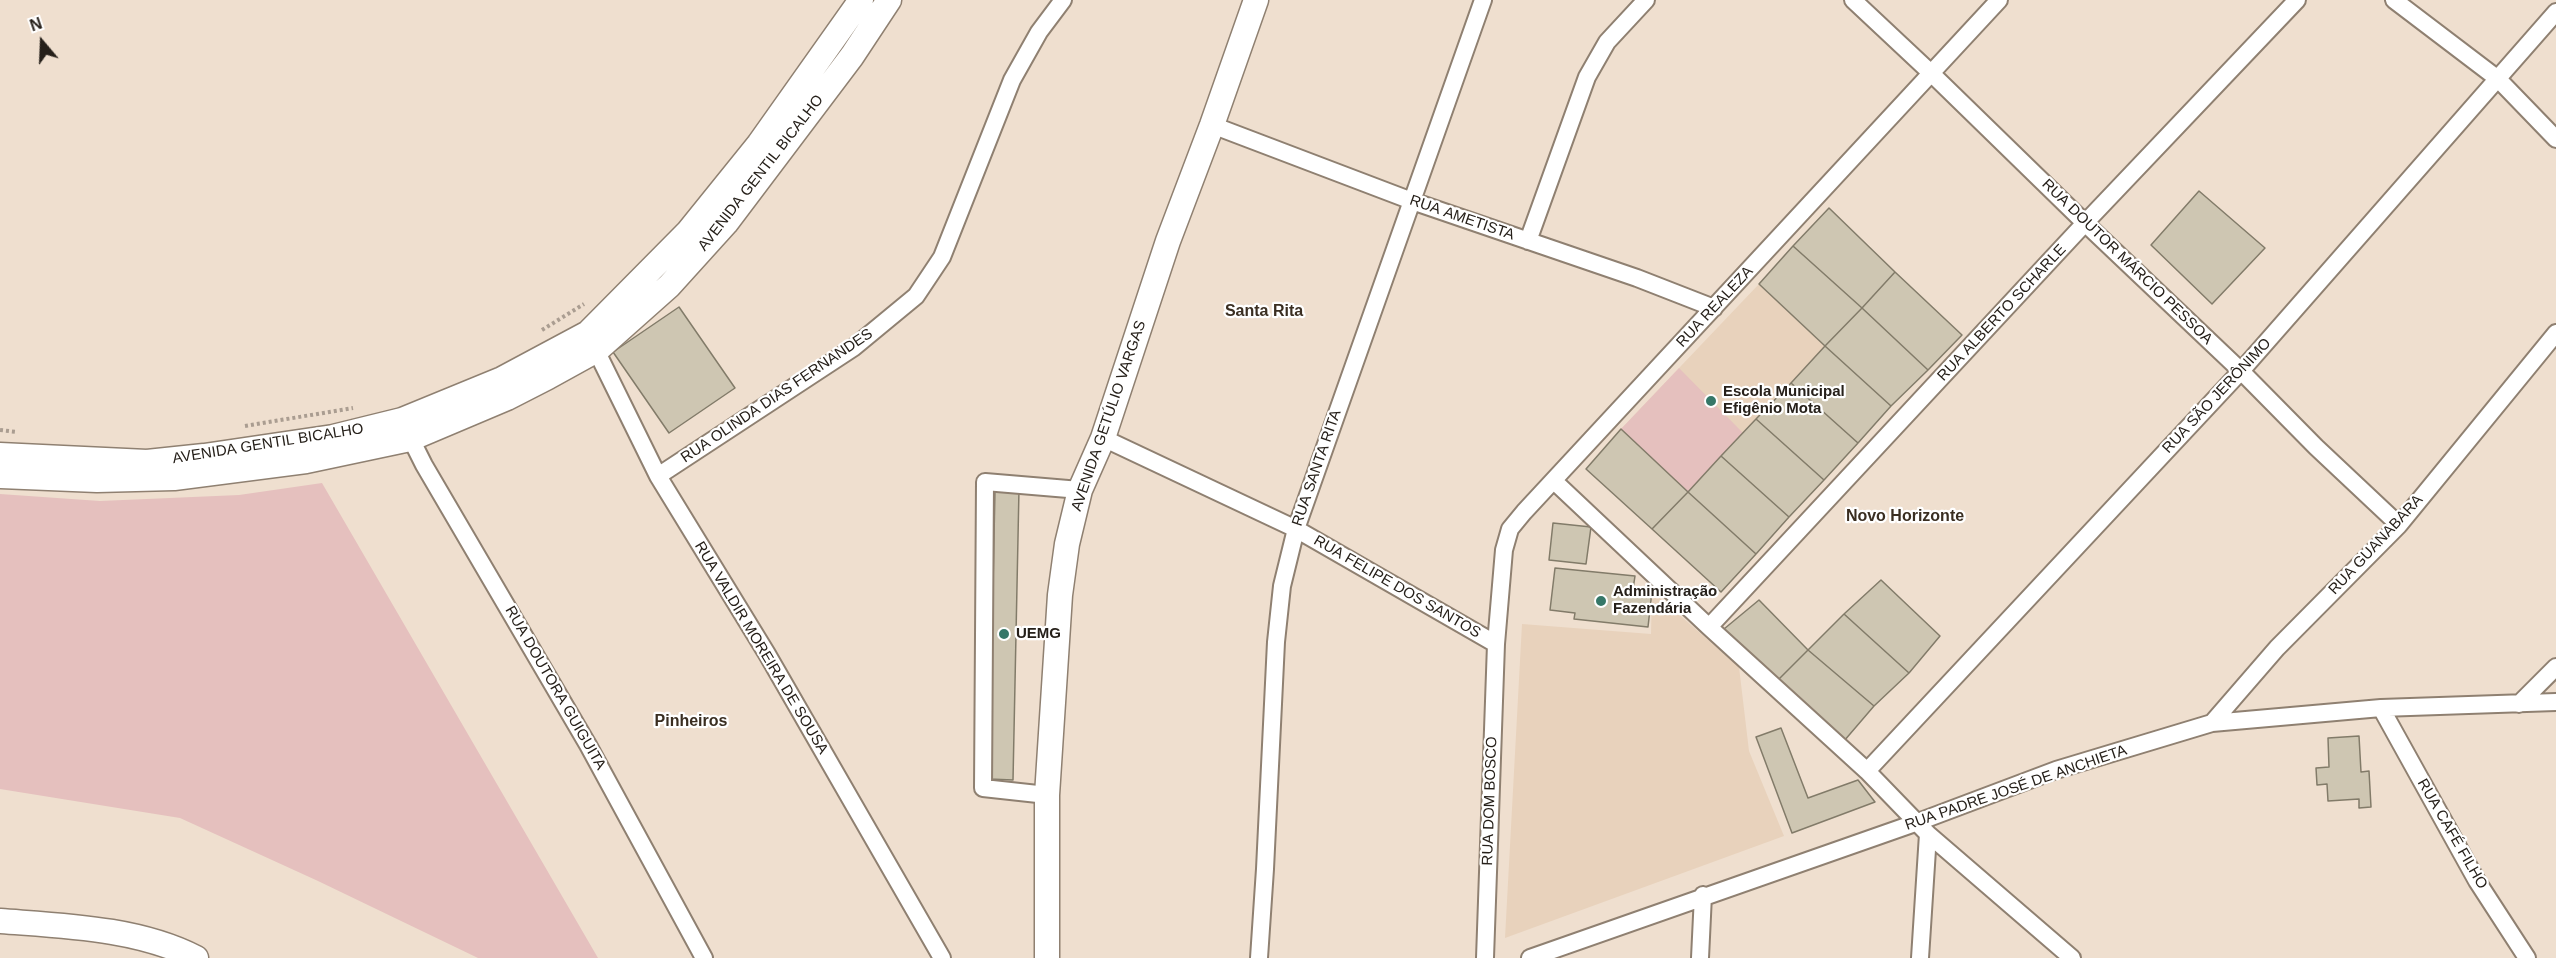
<!DOCTYPE html>
<meta charset="utf-8">
<style>
body{margin:0}
#map{position:relative;width:2556px;height:958px;overflow:hidden;background:#efdfcf;font-family:Helvetica,sans-serif}
canvas{display:block}
.north{position:absolute;left:12px;top:12px;width:60px;height:60px;-webkit-text-stroke:4px #fff;paint-order:stroke;rotate:341deg;font-size:16px;font-weight:700;line-height:24px;text-align:center;color:#26201a}
.north::after{content:'';display:block;margin:auto;width:21px;height:27px;background:#26201a;clip-path:polygon(50% 0,100% 100%,50% 72%,0 100%)}
</style>
<div id="map">
<canvas width="2556" height="958"></canvas>
<div class="north">N</div>
</div>
<script>
const ctx = document.querySelector('canvas').getContext('2d');
ctx.lineJoin = 'round';
function fillPath(path, color) {
  ctx.fillStyle = color;
  ctx.fill(path, 'evenodd');
}
function strokePath(path, color, width, dash) {
  ctx.strokeStyle = color;
  ctx.lineWidth = width;
  ctx.lineCap = dash ? 'butt' : 'round';
  ctx.setLineDash(dash || []);
  ctx.stroke(path);
}
function label(font, color, halo, rows, align = 'center') {
  ctx.font = font + ' Helvetica,sans-serif';
  ctx.lineWidth = 4.5;
  ctx.setLineDash([]);
  ctx.textBaseline = 'middle';
  ctx.strokeStyle = halo;
  ctx.fillStyle = color;
  for (const [text, x, y, turn = 0] of rows) {
    ctx.save();
    ctx.translate(x, y);
    ctx.rotate((+turn || 0) * Math.PI / 180);
    ctx.textAlign = isNaN(turn) ? turn : align;
    if (halo) ctx.strokeText(text, 0, 0);
    ctx.fillText(text, 0, 0);
    ctx.restore();
  }
}
fillPath(new Path2D(`
 M1759,284L1825,346L1688,492L1621,429Z
 M1652,591L1739,667L1749,751L1784,836L1505,938L1522,624L1651,634Z`), '#e8d2bc');
fillPath(new Path2D(`
 M1679,368L1743,433L1688,492L1621,429Z
 M322,483L598,958H478L318,881L180,818L0,789V494L100,501L239,495Z`), '#e5c0be');
const building = new Path2D(`
 M2199,191L2265,248L2212,304L2151,245Z
 M1829,208L1895,272L1862,308L1793,246Z
 M1793,246L1862,308L1825,346L1759,284Z
 M1895,272L1962,335L1928,370L1862,308Z
 M679,307L735,388L669,433L613,352Z
 M1862,308L1928,370L1891,406L1825,346Z
 M1825,346L1891,406L1858,443L1791,383Z
 M1791,383L1858,443L1824,480L1756,419Z
 M1756,419L1824,480L1789,517L1721,456Z
 M1621,429L1688,492L1652,529L1586,469Z
 M1721,456L1789,517L1756,554L1688,492Z
 M995,489H1019L1013,780L989,779Z
 M1688,492L1756,554L1721,592L1652,529Z
 M1553,523L1591,527L1586,564L1549,560Z
 M1555,568L1635,576L1633,589L1652,591L1648,627L1574,619L1575,613L1550,610Z
 M1881,580L1940,636L1909,673L1844,614Z
 M1759,600L1808,650L1775,683L1724,629Z
 M1844,614L1909,673L1874,706L1808,650Z
 M1808,650L1874,706L1844,741L1775,683Z
 M1781,728L1808,798L1858,780L1875,802L1792,833L1756,737Z
 M2359,736L2361,772L2369,771L2371,807L2359,808V799L2328,801L2327,784L2317,785L2316,768L2329,767L2328,738Z`);
fillPath(building, '#cec6b2');
strokePath(building, '#827b69', 1.5);
const street = new Path2D(`
 M1853,0L1932,74L2085,223L2241,371L2316,447L2399,525
 M2394,0L2498,79L2556,139
 M1212,125L1412,201L1637,278L1714,308
 M1528,241L1587,77L1607,42L1646,0
 M592,342L658,476L767,654L942,958
 M406,429L424,465L588,745L704,958
 M1103,438L1296,529L1496,644
 M658,476L853,348L916,296L942,257L1012,80L1039,32L1063,0
 M1554,481L1709,627L1867,771L1928,834L2072,958
 M1709,627L2085,223L2297,0
 M2519,704L2556,667
 M2381,708L2477,881L2527,958
 M2212,723L2277,648L2399,525L2556,333
 M1867,771L2241,371L2556,12
 M1047,795L983,788L985,482L1080,490
 M1259,958L1265,869L1276,642L1282,586L1296,529L1483,0
 M1485,958L1496,644L1504,550L1510,529L1524,512L1999,0
 M1530,958L1918,822L2056,770L2212,723L2381,708L2556,702
 M1700,958L1703,895
 M1920,958L1928,834`);
const secondary = new Path2D(`
 M0,455L147,462L204,456L333,437L402,420L502,379L588,333L688,232L759,144L861,0
 M0,476L97,480L174,478L306,461L410,439L507,398L548,377L597,350L669,286L726,223L852,56L889,0
 M0,921C64,926 138,928 196,958
 M1047,958V795L1060,595L1067,544L1080,490L1103,438L1168,241L1212,125L1256,0`);
strokePath(street, '#8f8071', 20);
strokePath(secondary, '#8f8071', 27);
strokePath(new Path2D(`
 M542,330L584,304
 M245,426L353,408
 M0,430L17,432`), '#aa9d91', 4, [3, 3]);
strokePath(street, '#fff', 16);
strokePath(secondary, '#fff', 24);
for (const [x, y, r, color] of [
 [1711,401,6,"#367768"],
 [1601,601,6,"#367768"],
 [1004,634,6,"#367768"]
]) {
  const dot = new Path2D();
  dot.arc(x, y, r, 0, 2 * Math.PI);
  ctx.fillStyle = color;
  ctx.fill(dot);
  strokePath(dot, '#fff', 2);
}
label('15px', '#26201a', '#fff', [
 ["AVENIDA GENTIL BICALHO",761,173,-52],
 ["RUA AMETISTA",1462,218,19],
 ["RUA DOUTOR MÁRCIO PESSOA",2127,262,44],
 ["RUA REALEZA",1715,307,-47],
 ["RUA ALBERTO SCHARLE",2002,313,-47],
 ["RUA OLINDA DIAS FERNANDES",777,396,-34],
 ["RUA SÃO JERÔNIMO",2217,396,-47],
 ["AVENIDA GETÚLIO VARGAS",1109,416,-71],
 ["AVENIDA GENTIL BICALHO",268,444,-9],
 ["RUA SANTA RITA",1317,468,-71],
 ["RUA GUANABARA",2376,545,-47],
 ["RUA FELIPE DOS SANTOS",1397,587,30],
 ["RUA VALDIR MOREIRA DE SOUSA",761,648,59],
 ["RUA DOUTORA GUIGUITA",555,688,60],
 ["RUA PADRE JOSÉ DE ANCHIETA",2016,788,-19],
 ["RUA DOM BOSCO",1490,801,-88],
 ["RUA CAFÉ FILHO",2452,834,60]
]);
label('bold 15px', '#26201a', '#fff', [
 ["Escola Municipal",1723,392],
 ["Efigênio Mota",1723,409],
 ["Administração",1613,592],
 ["Fazendária",1613,609],
 ["UEMG",1016,634]
], 'left');
label('bold 16px', '#3a2e21', '#fff', [
 ["Santa Rita",1264,312],
 ["Novo Horizonte",1905,517],
 ["Pinheiros",691,722]
]);
</script>
